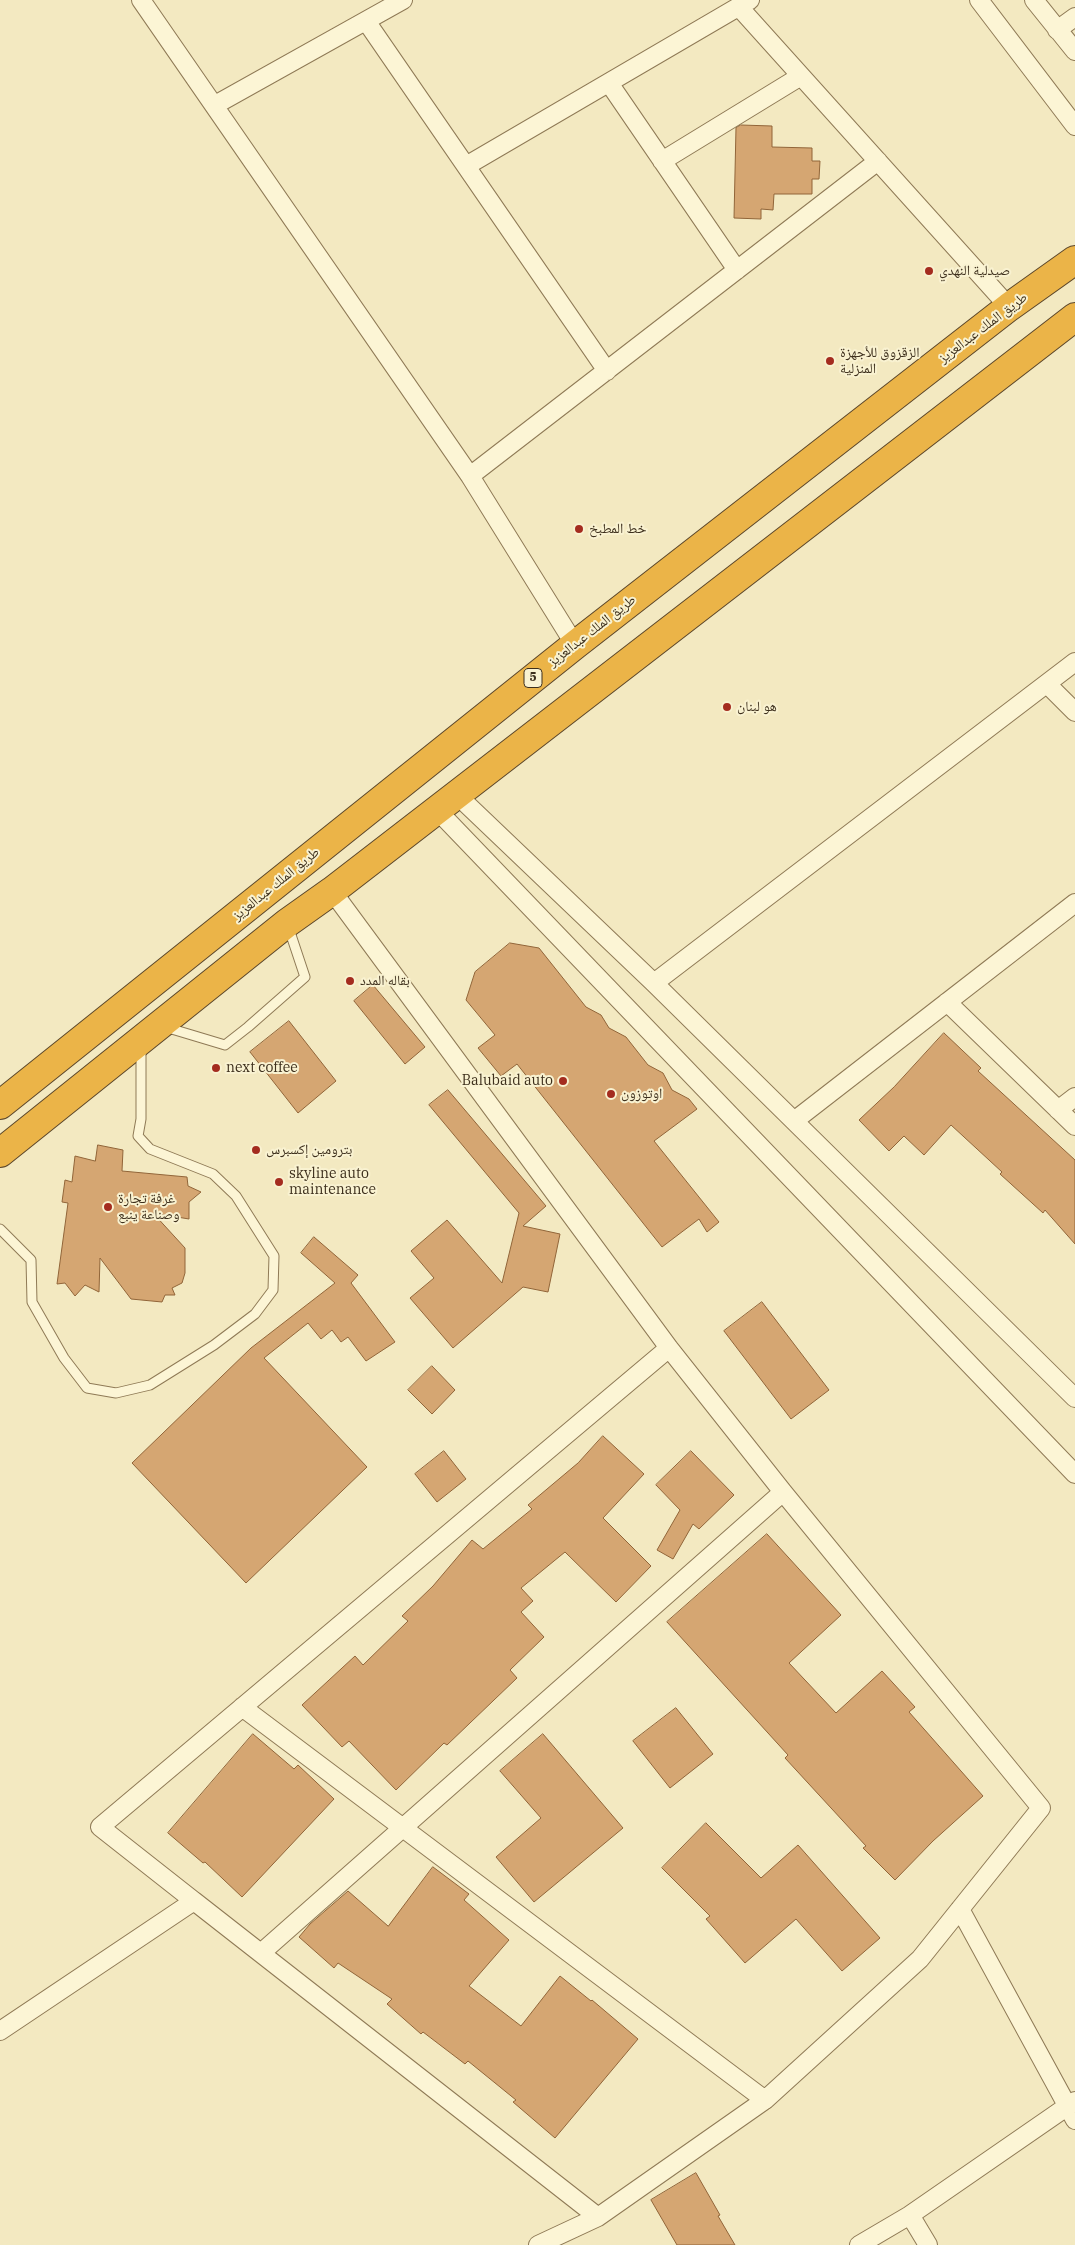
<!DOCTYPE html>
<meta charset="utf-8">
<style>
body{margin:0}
canvas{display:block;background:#f3e9c1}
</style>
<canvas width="1075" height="2245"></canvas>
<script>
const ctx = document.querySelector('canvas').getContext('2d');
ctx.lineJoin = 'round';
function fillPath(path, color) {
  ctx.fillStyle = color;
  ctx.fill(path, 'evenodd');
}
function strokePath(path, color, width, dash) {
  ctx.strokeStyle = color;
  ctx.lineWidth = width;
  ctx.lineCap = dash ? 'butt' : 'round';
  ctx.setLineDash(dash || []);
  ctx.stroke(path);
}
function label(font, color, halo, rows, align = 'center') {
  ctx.font = font + ' "IBM Plex Serif","Noto Naskh Arabic",serif';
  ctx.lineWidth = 4;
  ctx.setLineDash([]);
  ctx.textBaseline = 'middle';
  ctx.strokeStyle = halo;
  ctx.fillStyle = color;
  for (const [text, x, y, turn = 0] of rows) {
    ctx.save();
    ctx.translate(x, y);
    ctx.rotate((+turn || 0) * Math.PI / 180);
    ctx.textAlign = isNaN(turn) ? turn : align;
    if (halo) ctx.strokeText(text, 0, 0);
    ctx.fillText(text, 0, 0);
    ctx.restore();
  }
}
const building = new Path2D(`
 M741,125L772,126V147L812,148V161H820L819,179H812V194H774L773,210L761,209V219L734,218L736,128Z
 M510,943L539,948L586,1007L601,1015L609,1028L626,1037L648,1065L663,1073L672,1090L689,1099L697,1109L654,1141L719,1222L707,1232L699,1219L662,1247L517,1064L501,1076L478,1048L495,1035L466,1000L475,972Z
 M373,985L425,1047L405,1064L354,1001Z
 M289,1021L336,1081L298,1113L250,1052Z
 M944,1033L981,1068L978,1071L1075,1160V1244L1045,1210L1043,1213L1000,1174L1002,1172L951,1125L924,1155L904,1136L889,1151L859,1120L894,1087Z
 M448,1090L546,1206L523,1226L560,1234L548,1292L523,1287L453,1348L410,1298L434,1278L411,1251L447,1220L502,1283L519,1213L429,1105Z
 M98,1145L123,1150L122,1171L187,1177L188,1186L201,1192L189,1202V1219L153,1213L185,1248V1273L182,1283L172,1288L175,1295H165L162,1302L131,1299L100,1258L99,1292L85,1285L75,1296L65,1283L57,1284L68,1203L62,1202L65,1180L72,1182L75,1156L95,1161Z
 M314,1237L358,1275L351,1283L395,1342L366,1361L348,1337L341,1342L332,1330L321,1339L308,1323L264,1358L367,1467L246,1583L132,1463L251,1348L335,1283L301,1253Z
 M762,1302L829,1390L791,1419L724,1331Z
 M432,1366L455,1390L432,1414L408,1390Z
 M603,1436L644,1474L603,1518L651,1566L616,1602L565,1552L521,1588L533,1601L521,1612L544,1637L510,1670L517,1678L447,1745L444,1743L396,1790L349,1741L342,1747L302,1705L355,1656L363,1665L408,1621L402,1616L433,1586L472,1540L483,1549L532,1509L528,1505L578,1463Z
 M444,1451L466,1479L437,1502L415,1474Z
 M691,1451L734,1495L699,1529L693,1524L673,1559L657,1550L680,1510L656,1485Z
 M767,1534L841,1615L789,1663L836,1713L882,1671L915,1707L909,1712L983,1796L933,1841L895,1880L863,1848L866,1846L785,1758L788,1755L667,1622Z
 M676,1708L713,1754L670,1788L633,1741Z
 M253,1734L294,1769L298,1765L334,1799L242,1897L205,1862L203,1863L168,1833Z
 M543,1734L623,1828L534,1902L496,1857L541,1818L500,1771Z
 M706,1823L761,1878L798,1845L880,1938L842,1971L796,1919L745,1963L706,1919L710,1916L662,1868Z
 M433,1867L469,1894L464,1900L509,1940L469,1986L521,2026L560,1976L591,2001L592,2000L638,2039L555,2138L513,2102L516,2100L468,2061L465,2064L423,2032L421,2034L387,2004L392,1999L338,1963L334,1968L299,1937L310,1924L348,1891L388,1926Z
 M696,2173L720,2215L718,2216L735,2245H677L651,2200Z`);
fillPath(building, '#d5a672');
strokePath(building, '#916539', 1);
const lane = new Path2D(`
 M165,1027L225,1045L248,1027L305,977L288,926
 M0,1229L31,1260L32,1302L64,1358L87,1388L116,1393L150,1385L214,1345L255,1314L273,1290L274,1256L236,1196L213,1174L150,1149L138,1136L141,1119V1046`);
const street = new Path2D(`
 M141,0L470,476L575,645
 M979,0L1075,126
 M1034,0L1075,51
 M739,7L1009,307
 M366,21L607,371
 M1057,30L1075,17
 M609,83L737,270
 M215,105L403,0
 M662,161L801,76
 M466,166L750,0
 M470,476L878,161
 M1047,684L1075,712
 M456,794L654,983L1075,1398
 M436,809L1075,1474
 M332,891L669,1348L783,1492L1041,1808L920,1959L765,2100L598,2217L538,2245
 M654,983L1075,662
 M947,1002L1075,1126
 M1058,1110L1075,1097
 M794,1121L1075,903
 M242,1707L765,2100
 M194,1901L100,1827L669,1348
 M960,1909L1075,2120
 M261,1953L783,1492
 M0,2031L194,1901L598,2217
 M910,2215L1075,2101
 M859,2245L910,2215L928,2245`);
const highway = new Path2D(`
 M0,1105L575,645L1009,307L1075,260
 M0,1153L287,923L332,891L1075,317`);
strokePath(lane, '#8f7a56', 11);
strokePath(street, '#8f7a56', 20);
strokePath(highway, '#5c472b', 30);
strokePath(lane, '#fcf5d5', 9);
strokePath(street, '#fcf5d5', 18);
strokePath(highway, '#ebb448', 28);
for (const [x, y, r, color] of [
 [929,271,5,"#a42c1f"],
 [830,361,5,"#a42c1f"],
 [579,529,5,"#a42c1f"],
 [727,707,5,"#a42c1f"],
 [350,981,5,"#a42c1f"],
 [216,1068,5,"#a42c1f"],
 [563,1081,5,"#a42c1f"],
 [611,1094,5,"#a42c1f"],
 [256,1150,5,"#a42c1f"],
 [279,1182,5,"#a42c1f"],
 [108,1207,5,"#a42c1f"]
]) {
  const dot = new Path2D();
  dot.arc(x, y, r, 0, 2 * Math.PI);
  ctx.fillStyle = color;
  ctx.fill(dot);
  strokePath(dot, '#f9f2d1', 2);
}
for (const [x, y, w] of [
 [533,678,18]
]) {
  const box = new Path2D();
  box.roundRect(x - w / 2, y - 9.5, w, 19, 4);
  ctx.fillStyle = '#f9f2d1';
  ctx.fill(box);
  strokePath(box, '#3d2f1c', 1);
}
label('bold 12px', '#3d2f1c', null, [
 ["5",533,678]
]);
label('14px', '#3d2f1c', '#f9f2d1', [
 ["صيدلية النهدي",939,271],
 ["الزقزوق للأجهزة",840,353],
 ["المنزلية",840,369],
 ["خط المطبخ",589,529],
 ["هو لبنان",737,707],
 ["بقاله المدد",360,981],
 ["next coffee",226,1068],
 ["Balubaid auto",553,1081,"right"],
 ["اوتوزون",621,1094],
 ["بترومين إكسبرس",266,1150],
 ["skyline auto",289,1174],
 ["maintenance",289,1190],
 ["غرفة تجارة",118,1199],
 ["وصناعة ينبع",118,1215]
], 'left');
label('14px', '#3d2f1c', '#f9f2d1', [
 ["طريق الملك عبدالعزيز",983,328,-37],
 ["طريق الملك عبدالعزيز",592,631,-38],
 ["طريق الملك عبدالعزيز",276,884,-39]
]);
</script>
